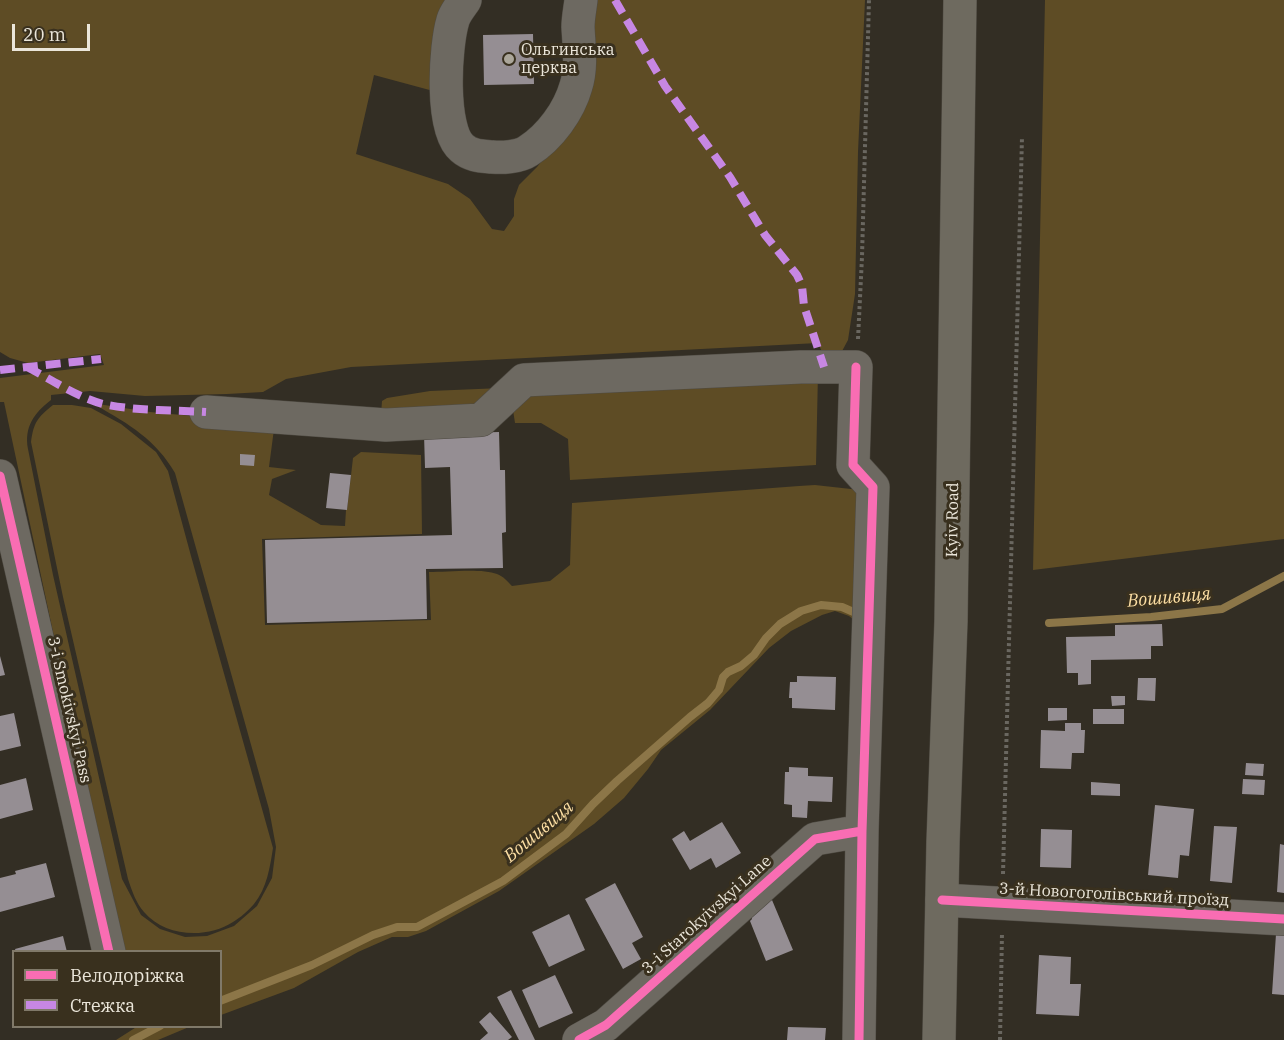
<!DOCTYPE html>
<meta charset="utf-8">
<style>
body{margin:0}
#map{position:relative;width:1284px;height:1040px;overflow:hidden;background:#332e24;font-family:"IBM Plex Serif",serif}
canvas{display:block}
.legend{position:absolute;left:12px;top:950px;width:210px;height:78px;box-sizing:border-box;background:#39301e;border:2px solid #807969;margin:0;padding:8px 10px;list-style:none;font-size:18px;color:#ebe6da}
.legend li{display:flex;align-items:center;gap:12px;height:30px}
.legend b{width:30px;border:2px solid #807969}
.scale{position:absolute;left:12px;top:24px;width:78px;height:27px;box-sizing:border-box;border:3px solid #ebe6da;border-top:0;padding-left:8px;font-size:18px;line-height:21px;white-space:nowrap;color:#ebe6da;-webkit-text-stroke:4px #39301e;paint-order:stroke}
</style>
<div id="map">
<canvas width="1284" height="1040"></canvas>
<ul class="legend">
<li><b style="height:8px;background:#f96db3"></b>Велодоріжка</li>
<li><b style="height:8px;background:#c787e3"></b>Стежка</li>
</ul>
<div class="scale">20 m</div>
</div>
<script>
const ctx = document.querySelector('canvas').getContext('2d');
ctx.lineJoin = 'round';
function fillPath(path, color) {
  ctx.fillStyle = color;
  ctx.fill(path, 'evenodd');
}
function strokePath(path, color, width, dash) {
  ctx.strokeStyle = color;
  ctx.lineWidth = width;
  ctx.lineCap = dash ? 'butt' : 'round';
  ctx.setLineDash(dash || []);
  ctx.stroke(path);
}
function label(font, color, halo, rows, align = 'center') {
  ctx.font = font + ' "IBM Plex Serif",serif';
  ctx.lineWidth = 6;
  ctx.setLineDash([]);
  ctx.textBaseline = 'middle';
  ctx.strokeStyle = halo;
  ctx.fillStyle = color;
  for (const [text, x, y, turn = 0] of rows) {
    ctx.save();
    ctx.translate(x, y);
    ctx.rotate((+turn || 0) * Math.PI / 180);
    ctx.textAlign = isNaN(turn) ? turn : align;
    if (halo) ctx.strokeText(text, 0, 0);
    ctx.fillText(text, 0, 0);
    ctx.restore();
  }
}
fillPath(new Path2D(`
 M0,0H455L437,92L374,75L356,154L448,184L470,199L492,229L504,231L514,216V199L519,185L537,167L569,127L589,0H865L858,152L855,294L848,340L841,353L822,352L818,343L351,367L286,379L263,392L227,394L145,396L90,391L51,395V400C34,413 24,427 28,449L53,575L122,879L141,915L160,929L185,937L207,936L234,926L257,906L272,878L276,847L269,809L175,473C156,440 129,424 97,406L98,404L150,412L203,417L274,429L269,467L296,470L272,479L269,495L321,525L345,526L346,510H347L353,458L361,452L421,455L422,534L262,539L265,625L431,620L429,572C447,572 482,568 497,574C503,576 508,582 512,586L550,581L570,565L572,503L799,486L815,485L860,490L854,620L849,616L835,611L822,615L791,631L769,648L710,710L661,750L648,769L624,798L594,824L499,891L426,931L408,937H392L358,952L294,988L221,1015L220,952L124,951L86,787L4,402H0V378L104,365L100,354L28,363L10,358L0,352Z
 M1045,0H1284V539L1033,570Z
 M818,373L816,465L570,480L568,439L541,423H515L513,410L519,390Z
 M502,388L480,408L381,415L382,401L387,398L430,391Z
 M53,405H72L91,408L121,424L156,452L168,471L191,556L273,848C270,867 267,888 254,904C249,910 240,918 233,922C207,939 165,937 144,912C136,903 132,891 128,879L63,597L31,442C34,422 37,418 53,405Z
 M138,1026H189V1027L158,1040H116Z`), '#5e4c25');
strokePath(new Path2D(`
 M1049,623L1151,617L1222,609L1284,576
 M220,1001L312,965L373,935L397,927H417L503,881L566,834L593,804L617,781L690,717L708,703L719,690L723,677L728,672L741,666L754,655L766,638L780,624L801,611L821,605L842,607L858,614
 M133,1040L160,1026`), '#8c7648', 8);
fillPath(new Path2D(`
 M533,34L534,84L484,85L483,35Z
 M499,432L500,470H505L506,532L502,533L503,568L426,569L427,619L267,623L265,540L452,535L450,467L425,468L424,434Z
 M240,454L255,455L254,466L240,465Z
 M330,473L351,475L347,510L326,508Z
 M1162,624L1163,646H1151V659L1091,660V684L1078,685V673H1067L1066,637L1115,636V625Z
 M0,656L5,675L0,676Z
 M797,676L836,677L835,710L792,708V698H789L790,682H797Z
 M1138,678H1156L1155,701L1137,700Z
 M1111,696H1125V705L1112,706Z
 M1048,708H1067V720L1048,721Z
 M1093,709H1124V724H1093Z
 M14,713L21,746L0,751V716Z
 M1065,723H1081V730H1085L1084,753H1072L1071,769L1040,768L1041,730L1065,731Z
 M1246,763L1264,764L1263,776L1245,775Z
 M789,767L808,768V776L833,777L832,802L808,801L807,818L792,817V805L784,804L785,772H789Z
 M26,778L33,810L0,819V785Z
 M1243,779L1265,780L1264,795L1242,794Z
 M1091,782L1120,784V796L1091,795Z
 M1155,805L1194,809L1189,856L1180,855L1178,878L1148,875Z
 M722,822L741,853L716,868L711,858L690,870L672,839L684,831L690,841Z
 M1214,826L1237,827L1232,883L1210,881Z
 M1041,829L1072,830L1071,868L1040,867Z
 M1280,844L1284,845V893L1277,892Z
 M46,863L55,897L0,912V878L16,874L15,871Z
 M615,883L643,937L632,943L641,959L623,969L585,899Z
 M772,900L793,950L766,961L750,921L752,919L749,910Z
 M569,914L585,950L549,967L532,932Z
 M1276,934H1284V995L1272,994Z
 M63,936L67,952H16L15,949Z
 M1039,955L1071,957L1070,984H1081L1079,1016L1036,1014Z
 M555,975L573,1013L539,1028L522,990Z
 M511,990L535,1040H519L497,997Z
 M490,1012L512,1037L508,1040H480L488,1033L479,1022Z
 M788,1027L826,1028L825,1040H787Z`), '#958e93');
const minor = new Path2D(`
 M465,0C461,6 455,13 453,20C445,46 440,130 462,148C471,156 481,156 492,157C502,158 519,157 528,151C550,137 569,111 576,86C582,67 579,47 578,27C578,18 580,9 581,0
 M206,412L386,425L481,420L524,380L801,367H856L853,465L873,487L862,831L859,1040
 M0,476L109,952
 M942,900L1284,919
 M579,1040L606,1025L815,839L862,831`);
const major = new Path2D(`
 M939,1040L943,842L951,621L960,0`);
strokePath(minor, '#4f4b43', 34);
strokePath(major, '#4f4b43', 34);
strokePath(new Path2D(`
 M858,339L862,257L869,0
 M1003,874L1022,137
 M1000,1040L1002,933`), '#6a6760', 4, [3, 3]);
strokePath(minor, '#6d6961', 33);
strokePath(major, '#6e6a5f', 33);
strokePath(new Path2D(`
 M615,0L665,86L730,177L765,235L797,275L802,286L804,306L824,367
 M27,367C50,379 79,398 103,404C135,411 173,410 206,412
 M0,370L101,359`), '#c787e3', 8, [15, 8]);
strokePath(new Path2D(`
 M856,367L853,465L873,487L862,831L859,1040
 M0,476L109,952
 M942,900L1284,919
 M579,1040L606,1025L815,839L862,831`), '#f96db3', 9);
for (const [x, y, r, color] of [
 [509,59,6,"#aba69a"]
]) {
  const dot = new Path2D();
  dot.arc(x, y, r, 0, 2 * Math.PI);
  ctx.fillStyle = color;
  ctx.fill(dot);
  strokePath(dot, '#39301e', 2);
}
label('16px', '#ebe6da', '#39301e', [
 ["Ольгинська",521,50],
 ["церква",521,68]
], 'left');
label('16px', '#ebe6da', '#39301e', [
 ["Kyiv Road",953,520,-89],
 ["3-i Smokivskyi Pass",69,710,77],
 ["3-й Новогоголівський проїзд",1114,895,3],
 ["3-i Starokyivskyi Lane",707,915,-42]
]);
label('italic 18px', '#fddfa4', '#39301e', [
 ["Вошивиця",1169,598,-5],
 ["Вошивиця",539,832,-40]
]);
</script>
